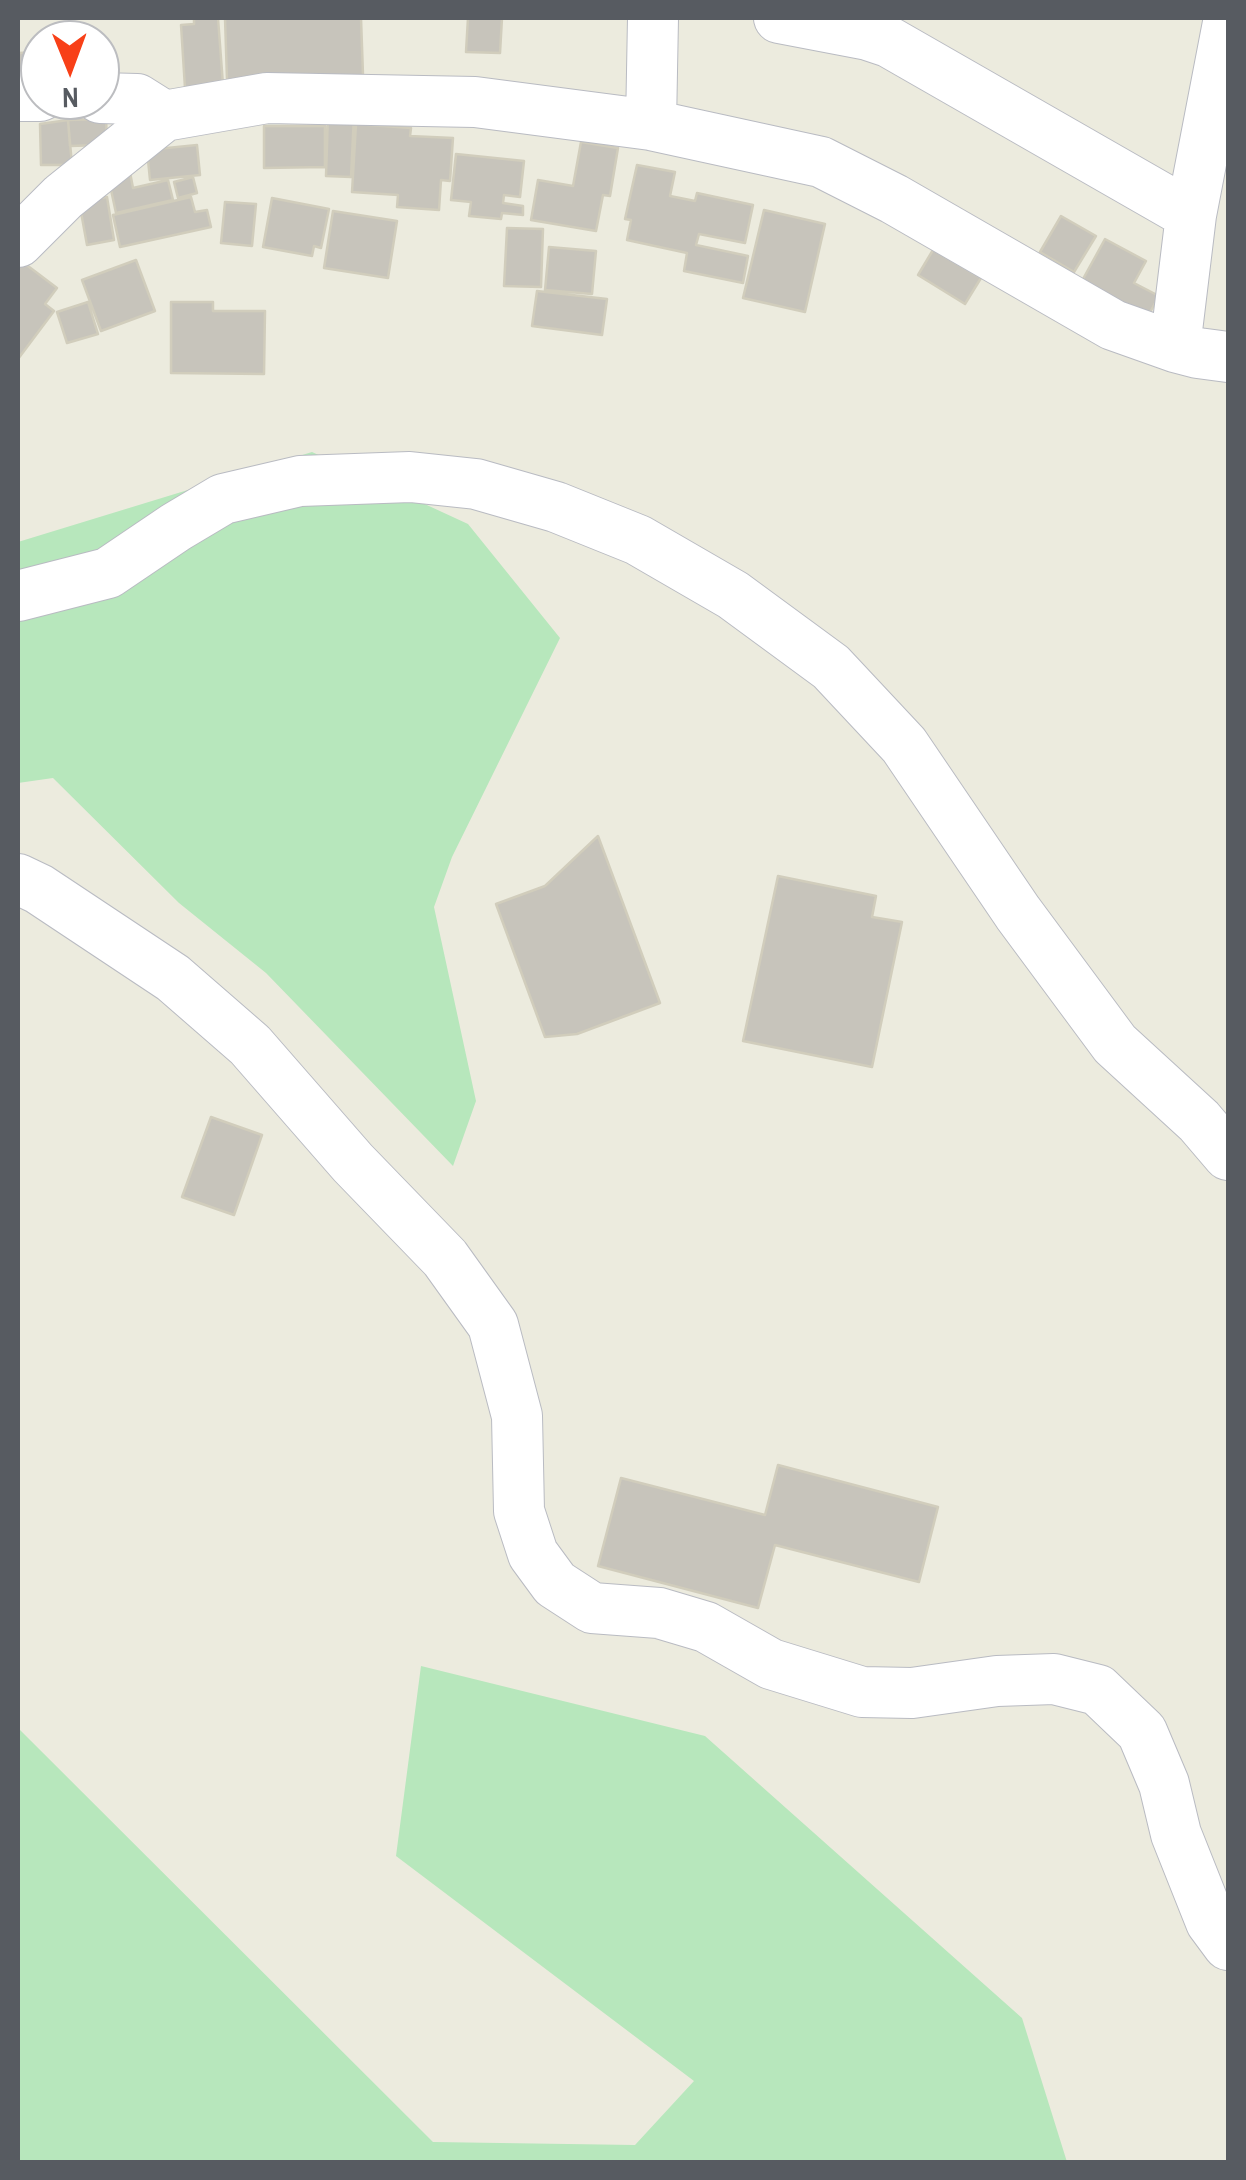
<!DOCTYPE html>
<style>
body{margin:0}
#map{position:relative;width:1246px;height:2180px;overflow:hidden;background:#ecebde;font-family:"Archivo Narrow",sans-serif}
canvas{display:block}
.frame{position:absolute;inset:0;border:20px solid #575b61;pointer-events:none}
.north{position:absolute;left:20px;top:20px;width:100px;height:100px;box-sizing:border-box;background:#fff;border:2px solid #bcbdc0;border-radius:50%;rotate:179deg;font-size:28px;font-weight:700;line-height:40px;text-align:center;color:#575b61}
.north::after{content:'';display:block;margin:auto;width:35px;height:45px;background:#f84018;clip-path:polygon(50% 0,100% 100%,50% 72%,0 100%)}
</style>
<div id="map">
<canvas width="1246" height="2180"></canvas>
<div class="frame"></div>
<div class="north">N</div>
</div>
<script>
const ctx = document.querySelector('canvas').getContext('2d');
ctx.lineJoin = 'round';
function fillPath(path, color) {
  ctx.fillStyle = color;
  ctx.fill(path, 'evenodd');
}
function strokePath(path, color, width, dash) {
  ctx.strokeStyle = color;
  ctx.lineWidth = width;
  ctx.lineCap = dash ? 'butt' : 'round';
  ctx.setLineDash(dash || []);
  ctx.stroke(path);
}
fillPath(new Path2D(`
 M312,452L468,524L560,638L452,857L434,907L476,1101L453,1166L266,973L179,903L53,778L18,783V542Z
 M421,1666L705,1736L1022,2018L1067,2162H18V1728L433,2142L635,2145L694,2081L396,1856Z`), '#b7e7bc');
const building = new Path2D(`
 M194,18H218L223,85L185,88L181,25L194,24Z
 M225,18H361L363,75L227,80Z
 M468,18H502L500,53L466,52Z
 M40,52V88L18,89V53Z
 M328,114L354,115L351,177L326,176Z
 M106,119L107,139L100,145L70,146L68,120Z
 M68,120L72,165H41L40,124Z
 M356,124L411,128L410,136L453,138L450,181L441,180L439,210L397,207L398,195L352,192Z
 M264,126H325V167L264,168Z
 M581,142L618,148L610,196L603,195L596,231L531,220L538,180L573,186Z
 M197,145L200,175L150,180L147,150Z
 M456,154L524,161L520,197L504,195L503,203L523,206V215L502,213L501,219L469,216L471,202L451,200Z
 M637,165L675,172L670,196L695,201L697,193L753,205L745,243L699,234L696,245L748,256L743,283L684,271L687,253L627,240L631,220L625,219Z
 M129,167L133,188L168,180L173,200L116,213L107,171Z
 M193,177L197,193L178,198L174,182Z
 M107,197L114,240L87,245L79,201Z
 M191,197L195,212L207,210L211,227L120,247L113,215Z
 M272,198L329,209L321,248L314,246L312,256L263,247Z
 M225,202L256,204L252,246L221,243Z
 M764,210L825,224L805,312L743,298Z
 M333,211L397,221L388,278L324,268Z
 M1061,216L1096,236L1074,272L1040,252Z
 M507,228L543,229L541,287L504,286Z
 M1105,239L1146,261L1134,283L1159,296L1143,325L1083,279Z
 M549,247L596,251L592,294L545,290Z
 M933,250L981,278L965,304L918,275Z
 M20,260L57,288L45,304L54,311L18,359V263Z
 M136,260L155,311L101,331L82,280Z
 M537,291L607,299L602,335L532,326Z
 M88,302L98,334L67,343L57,312Z
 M171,302H213V311H265L264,374L171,373Z
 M598,836L660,1003L577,1034L545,1037L496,904L545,886Z
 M778,876L876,896L872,917L902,922L872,1067L743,1041Z
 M211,1117L262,1135L234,1215L182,1197Z
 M778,1465L938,1507L919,1582L775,1545L758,1608L598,1566L621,1478L765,1515Z`);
fillPath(building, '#c7c4bb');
strokePath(building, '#d1cdbc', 2.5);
const minor = new Path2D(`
 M779,18L868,35L889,42L1191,215
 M18,96H40
 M100,98L137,99L164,116
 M651,125L653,18
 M18,242L63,197L164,116L267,98L475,102L651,125L821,162L894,199L1113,325L1175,347L1198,353L1228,357
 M1175,347L1191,215L1228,23
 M18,596L108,573L176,527L223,499L300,481L410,477L476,484L556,507L638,540L733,595L831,667L904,745L1018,913L1115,1044L1199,1121L1228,1155
 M18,879L39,889L173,978L250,1045L353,1163L445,1258L493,1325L517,1416L519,1511L533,1554L555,1584L592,1608L659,1613L706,1627L771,1664L862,1692L912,1693L997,1681L1054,1679L1098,1690L1142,1732L1164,1784L1176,1834L1211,1922L1228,1945`);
strokePath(minor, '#b9bbc2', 52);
strokePath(minor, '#fff', 50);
</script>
